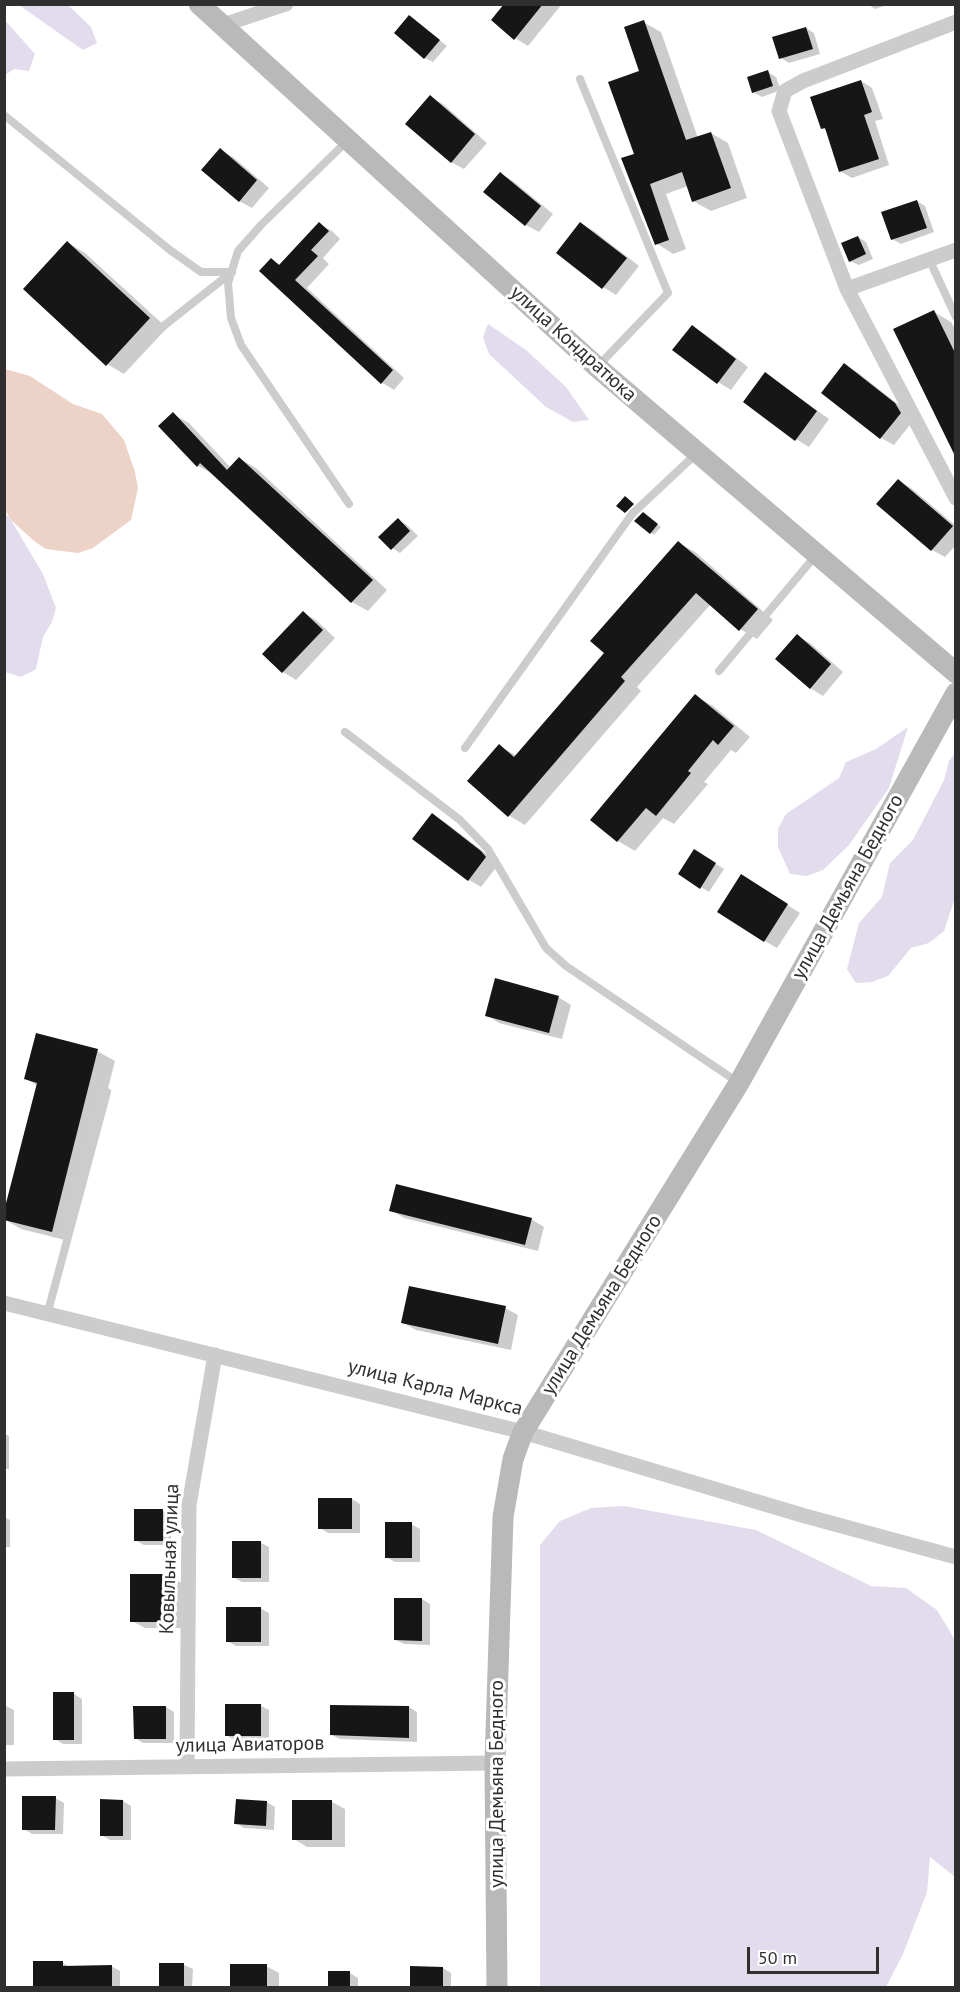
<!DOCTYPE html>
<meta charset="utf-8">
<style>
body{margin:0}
#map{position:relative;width:960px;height:1992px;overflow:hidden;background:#fff;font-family:"PT Sans",sans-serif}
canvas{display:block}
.frame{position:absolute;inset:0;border:6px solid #2f2f2f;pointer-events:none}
.scale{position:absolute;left:747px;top:1947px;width:132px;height:27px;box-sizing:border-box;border:3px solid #2f2f2f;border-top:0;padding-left:8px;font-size:18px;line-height:21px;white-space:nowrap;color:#2f2f2f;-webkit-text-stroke:4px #fff;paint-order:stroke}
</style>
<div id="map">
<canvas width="960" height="1992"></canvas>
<div class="frame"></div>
<div class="scale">50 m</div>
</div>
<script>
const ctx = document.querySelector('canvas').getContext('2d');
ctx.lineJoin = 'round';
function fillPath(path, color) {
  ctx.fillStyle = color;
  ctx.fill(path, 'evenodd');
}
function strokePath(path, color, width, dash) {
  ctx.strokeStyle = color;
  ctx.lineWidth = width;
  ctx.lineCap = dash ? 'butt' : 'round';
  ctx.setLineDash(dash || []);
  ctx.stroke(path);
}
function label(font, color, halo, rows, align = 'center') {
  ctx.font = font + ' "PT Sans",sans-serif';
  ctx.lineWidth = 6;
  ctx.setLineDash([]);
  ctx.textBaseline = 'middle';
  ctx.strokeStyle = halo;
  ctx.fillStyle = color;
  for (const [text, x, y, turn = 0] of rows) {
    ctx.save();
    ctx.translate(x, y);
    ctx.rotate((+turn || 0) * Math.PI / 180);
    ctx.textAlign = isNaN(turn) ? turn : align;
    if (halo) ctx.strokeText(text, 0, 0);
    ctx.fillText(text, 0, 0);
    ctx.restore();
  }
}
fillPath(new Path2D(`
 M19,5H68L91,27L97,43L83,50Z
 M4,19L35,54L29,71L14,69L5,75Z
 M488,324L526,350L566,387L589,420L573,422L546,407L489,354L483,337Z
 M5,513L11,520L43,574L56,608L52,622L43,637L36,669L21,677L5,672Z
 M908,727L889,788L849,845L823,870L807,876L790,874L778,847V829L786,814L839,778L846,762L876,749Z
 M955,753V898L944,931L929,943L911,948L888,976L872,982L856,983L847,969L859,923L882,897L890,863L913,840L944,780L949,761Z
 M624,1506L756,1530L871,1586L906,1588L937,1610L955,1640V1877L930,1857L927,1892L903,1954L886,1987H540V1545L560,1521L591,1508Z`), '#e2dcec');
fillPath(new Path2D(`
 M5,369L30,376L73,404L102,414L124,440L135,472L138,488L131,520L93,548L78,553L46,549L34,541L11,520L5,510Z`), '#edd3c7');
fillPath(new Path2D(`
 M506,4H562L528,46L515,38Z
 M867,4H890L875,9Z
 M410,17L447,46L433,62L425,58Z
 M643,22L661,32L698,138L711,133L728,143L747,198L711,211L693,201L688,186L666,194L686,249L673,254L656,243L636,155Z
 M806,28L814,33L820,54L789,63L781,58Z
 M768,72L776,77L781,90L762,97L753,92Z
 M861,81L872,88L883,119L875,121L889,165L852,178L840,171L827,131L823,128Z
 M430,97L443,104L487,143L464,169L451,162Z
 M220,150L233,157L269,188L252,208L239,201Z
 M500,174L513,181L553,214L539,232L526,225Z
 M917,201L925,206L934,232L901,244L892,239Z
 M319,224L332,231L340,239L323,258L329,264L307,288L404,378L394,390L381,382L272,260L281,265Z
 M581,224L594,231L639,266L616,295L603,287L558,252Z
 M858,237L866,242L873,259L859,265L850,261Z
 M68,243L85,253L167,328L124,374L107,364Z
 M934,312L951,322L956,331V447Z
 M692,327L705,334L748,367L731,390L718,382Z
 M845,365L857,372L908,412L913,421L894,445L881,438L823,392Z
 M766,374L829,419L809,447L796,439Z
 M173,414L189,423L231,468L240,459L256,468L387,590L368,611L352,602L214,474L198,466Z
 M898,481L911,488L956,526V545L945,557L932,550L878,504Z
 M647,516L661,527L654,535L636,521Z
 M398,520L407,525L418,536L400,553L392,548Z
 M679,543L695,552L773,620L757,639L740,629L711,604L637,687L641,691L525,825L508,815L499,746L517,756L606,653Z
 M303,613L316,620L335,638L296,680L283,672Z
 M797,636L810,643L843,672L823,696L810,688Z
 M695,696L713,706L750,737L736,753L731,750L704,782L708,784L674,824L663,818L635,851L618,841L592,820Z
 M432,815L445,822L494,860L498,865L481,887L469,880Z
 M703,856L724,869L709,892L680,874Z
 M753,883L800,913L777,948L765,941Z
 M558,997L571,1005L562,1039L499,1023L487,1015Z
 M97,1051L115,1061L69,1241L21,1229L4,1219L38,1086L26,1079Z
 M391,1210L531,1219L544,1227L538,1251L404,1218Z
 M505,1308L518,1315L511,1350L416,1330L403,1323Z
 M4,1433L9,1436V1469H4Z
 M320,1499H352L360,1504V1533H328L320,1528Z
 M163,1511L171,1516V1545H144L135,1540Z
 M4,1517L10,1520V1547H4Z
 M411,1524L420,1529V1562H395L386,1557Z
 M261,1543L269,1547V1582H242L233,1577Z
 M168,1576L182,1583L181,1628H145L132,1621Z
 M422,1599L430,1604V1645L404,1644L396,1640Z
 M260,1608L269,1613V1646H236L227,1641Z
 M74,1694L82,1699V1744H63L55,1739Z
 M4,1705L14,1710V1745H4Z
 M261,1706L269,1710V1740H234L226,1735Z
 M166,1707L174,1712V1743H143L135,1738Z
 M409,1707L417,1712V1742L340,1739L332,1735Z
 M55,1798L64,1803L63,1834H32L24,1829Z
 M123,1801L131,1806V1840H110L101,1835Z
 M294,1801L332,1802L345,1809V1847H307L294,1839Z
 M267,1802L275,1807L274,1830L244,1828L236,1823Z
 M63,1963L70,1967L111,1966L120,1971V1988H34Z
 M160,1965H184L193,1969L192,1988H160Z
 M266,1966L279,1973V1988H232Z
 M411,1968H443L451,1973V1988H411Z
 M330,1973H350L358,1978V1988H330Z`), '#0003');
fillPath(new Path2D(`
 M504,4H543L514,40L491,20Z
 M409,15L440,40L424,59L394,33Z
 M644,20L686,140L711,132L731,188L692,202L682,172L650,184L669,240L655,245L621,158L634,154L608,82L639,71L624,27Z
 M806,27L813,49L779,59L772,37Z
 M768,70L773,86L752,93L747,77Z
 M861,80L872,112L864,115L879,159L839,172L825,128L821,129L810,97Z
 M430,95L475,134L451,163L405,124Z
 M220,148L257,180L239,202L201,170Z
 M500,172L541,206L525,226L483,192Z
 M917,200L927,228L891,240L881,212Z
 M319,222L329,231L311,250L318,256L295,280L393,370L381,384L259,271L271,258L279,265Z
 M580,222L627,258L602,289L556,253Z
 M858,236L866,254L849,262L841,243Z
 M67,241L150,318L106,366L23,289Z
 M934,310L956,355V458L893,329Z
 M692,325L736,359L717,384L672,350Z
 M844,363L895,403L901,413L880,439L821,393Z
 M765,372L817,411L795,441L743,402Z
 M173,412L227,470L239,457L373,580L351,603L200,463L197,467L158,426Z
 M898,479L953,526L931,551L876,504Z
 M625,496L634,504L625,513L616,506Z
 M643,512L658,524L650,534L634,521Z
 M398,518L410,531L391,550L378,537Z
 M678,541L758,609L739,631L696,593L621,677L625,681L508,817L467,781L499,744L514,757L604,653L590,641Z
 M303,611L323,630L282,673L262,654Z
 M797,634L831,664L810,689L775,659Z
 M695,694L734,726L718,745L713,740L688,771L691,773L656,816L646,808L617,842L590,820Z
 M432,813L481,851L486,857L468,881L412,839Z
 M694,849L716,863L700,889L678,874Z
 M741,874L788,904L764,942L717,912Z
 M495,978L559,996L549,1033L485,1016Z
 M36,1033L98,1049L52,1232L4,1220V1211L37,1083L24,1079Z
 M396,1184L532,1218L525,1245L389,1211Z
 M409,1286L506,1306L498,1344L401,1323Z
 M318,1498H352V1529H318Z
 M134,1509H163V1541H134Z
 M385,1522H412V1558H385Z
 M232,1541H261V1578H232Z
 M130,1574H169V1622H130Z
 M394,1598H422V1641L394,1640Z
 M226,1607H261V1642H226Z
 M53,1692H74V1740H53Z
 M225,1704H261V1736H225Z
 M330,1705L409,1706V1738L330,1735Z
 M133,1706H166V1739H134Z
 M22,1796H56L55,1830H22Z
 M100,1799L123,1800V1836H100Z
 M236,1799L267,1801L266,1826L234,1824Z
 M292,1800H332V1840H292Z
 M33,1961H63V1966L112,1965V1988H33Z
 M159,1963H184V1988H159Z
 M230,1964H267V1988H230Z
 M410,1966L443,1967V1988H410Z
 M328,1971H350V1988H328Z`), '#161616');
strokePath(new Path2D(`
 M580,79L668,293L598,366
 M4,115L170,250L201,272H232
 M346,142L262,224L238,251L228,283L231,318L241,345L349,504
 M929,259L956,317
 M161,328L232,272
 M719,671L816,555
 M345,732L460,820L488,849L546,948L566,966L739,1083
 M465,748L632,514L697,453
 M47,1315L107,1092`), '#ccc', 8);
strokePath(new Path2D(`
 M956,22L803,81L785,91L779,111L847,289L956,498
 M223,25L286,4
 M847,289L956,250
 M4,1303L523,1432L805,1516L956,1557
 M187,1767L189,1505L215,1355
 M4,1769L495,1763`), '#ccc', 15);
strokePath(new Path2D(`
 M199,4L597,367L956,673
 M497,1988L495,1763L503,1517L513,1459L523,1432L739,1083L956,693`), '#b9b9b9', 21);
label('20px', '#2f2f2f', '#fff', [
 ["улица Кондратюка",573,344,42],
 ["улица Демьяна Бедного",848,887,-61],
 ["улица Демьяна Бедного",602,1305,-58],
 ["улица Карла Маркса",435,1388,14],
 ["Ковыльная улица",170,1559,-88],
 ["улица Авиаторов",250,1745,-1],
 ["улица Демьяна Бедного",497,1784,-90]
]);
</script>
